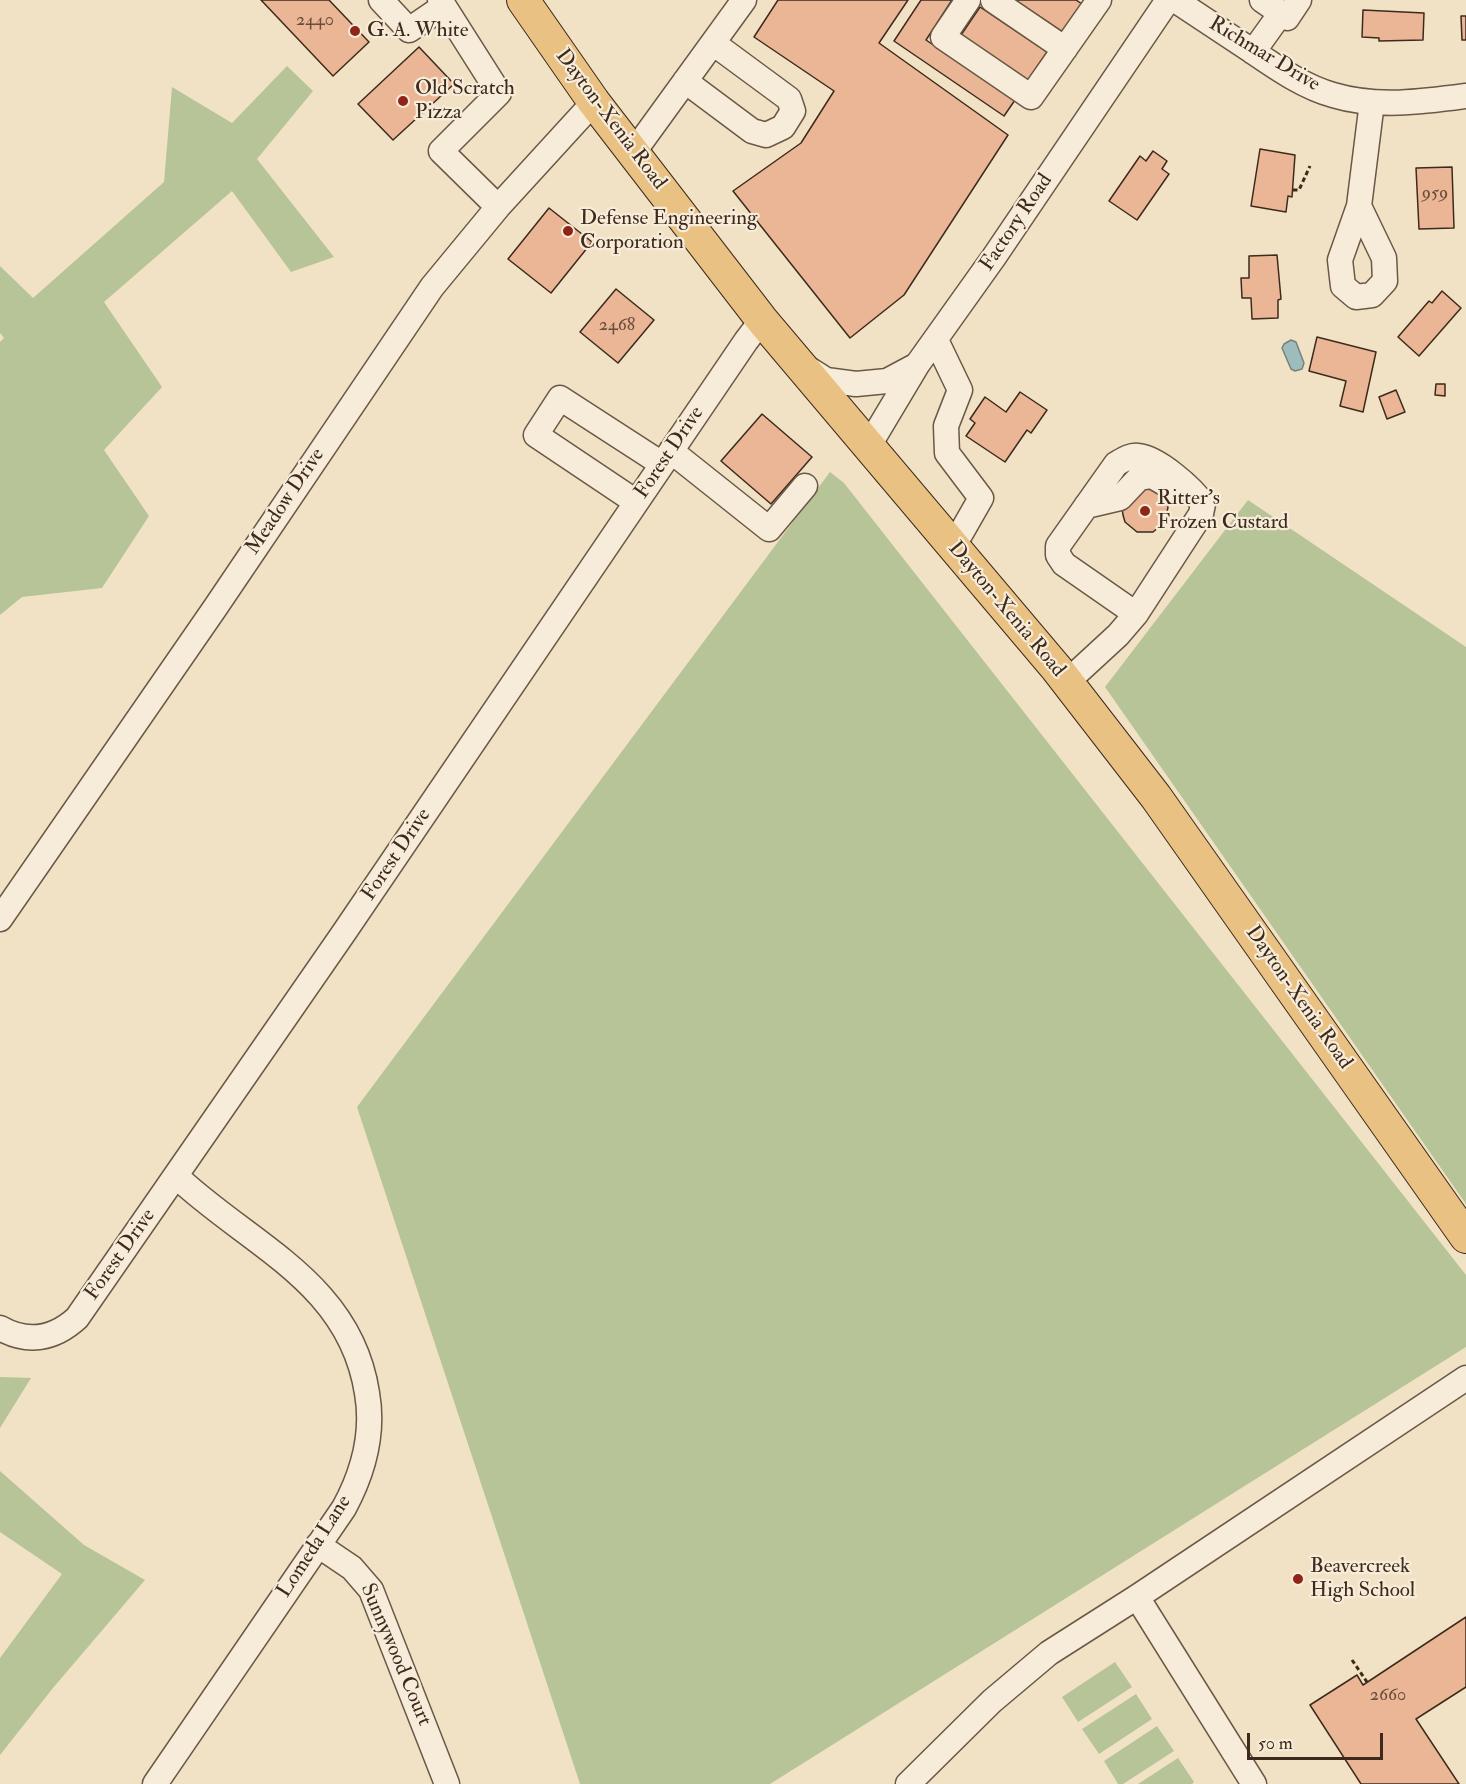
<!DOCTYPE html>
<style>
body{margin:0}
#map{position:relative;width:1466px;height:1784px;overflow:hidden;background:#f2e2c5;font-family:"IM FELL Double Pica",serif}
canvas{display:block}
.scale{position:absolute;left:1247px;top:1733px;width:136px;height:27px;box-sizing:border-box;border:3px solid #3d2a1c;border-top:0;padding-left:8px;font-size:18px;line-height:21px;white-space:nowrap;color:#3d2a1c;-webkit-text-stroke:4px #f7ecd9;paint-order:stroke}
</style>
<div id="map">
<canvas width="1466" height="1784"></canvas>
<div class="scale">50 m</div>
</div>
<script>
const ctx = document.querySelector('canvas').getContext('2d');
ctx.lineJoin = 'round';
function fillPath(path, color) {
  ctx.fillStyle = color;
  ctx.fill(path, 'evenodd');
}
function strokePath(path, color, width, dash) {
  ctx.strokeStyle = color;
  ctx.lineWidth = width;
  ctx.lineCap = dash ? 'butt' : 'round';
  ctx.setLineDash(dash || []);
  ctx.stroke(path);
}
function label(font, color, halo, rows, align = 'center') {
  ctx.font = font + ' "IM FELL Double Pica",serif';
  ctx.lineWidth = 4.5;
  ctx.setLineDash([]);
  ctx.textBaseline = 'middle';
  ctx.strokeStyle = halo;
  ctx.fillStyle = color;
  for (const [text, x, y, turn = 0] of rows) {
    ctx.save();
    ctx.translate(x, y);
    ctx.rotate((+turn || 0) * Math.PI / 180);
    ctx.textAlign = isNaN(turn) ? turn : align;
    if (halo) ctx.strokeText(text, 0, 0);
    ctx.fillText(text, 0, 0);
    ctx.restore();
  }
}
fillPath(new Path2D(`
 M287,66L313,91L257,159L334,257L291,272L232,191L104,302L162,387L104,450L149,516L102,588L22,597L0,615V342L4,338L0,333V266L33,298L164,182L172,87L232,123Z
 M830,472L844,483L1466,1275V1347L770,1784H580L357,1107Z
 M1248,500L1466,647V1204L1105,687Z
 M0,1377L31,1378L0,1428Z
 M0,1471L84,1545L145,1580L53,1688L0,1755V1658L62,1574L0,1532Z
 M1115,1662L1132,1687L1078,1722L1062,1697Z
 M1136,1694L1152,1719L1099,1754L1082,1729Z
 M1157,1726L1174,1751L1123,1784H1118L1104,1761Z
 M1178,1758L1194,1782L1192,1784H1138Z`), '#b6c498');
const water = new Path2D(`
 M1291,340L1296,342L1304,363L1302,369L1295,371L1291,369L1282,348L1284,344Z`);
fillPath(water, '#9dbcbc');
strokePath(water, '#77827c', 1.5);
const building = new Path2D(`
 M261,0H329L369,42L333,76Z
 M778,0H908L879,43L1008,135L904,295L850,338L733,191L801,143L834,91L754,37Z
 M921,0H952L926,40L1015,100L1004,116L894,41Z
 M1015,0H1076L1082,4L1063,32Z
 M980,7L1047,52L1028,80L961,35Z
 M1363,10L1424,13L1423,40L1379,41V38L1362,37Z
 M1461,16H1466V40H1462Z
 M419,47L454,84L393,140L358,104Z
 M1260,149L1295,155L1292,197L1288,196L1286,212L1251,206Z
 M1153,151L1167,161L1162,169L1169,174L1137,220L1109,201L1140,156L1146,161Z
 M1452,167L1454,228L1419,229L1416,168Z
 M549,208L592,242L551,293L508,259Z
 M1277,255L1281,299L1278,300V318L1252,319L1251,298H1242L1241,278H1249V256Z
 M616,289L654,320L618,363L580,332Z
 M1442,291L1461,308L1419,356L1398,337L1429,301L1432,303Z
 M1317,337L1376,352L1363,412L1340,406L1346,381L1309,371Z
 M1436,384H1445V396L1435,395Z
 M1396,390L1405,412L1387,419L1379,397Z
 M1020,392L1047,410L1031,433L1027,430L1005,462L966,436L975,423L970,419L985,397L1006,412Z
 M762,414L812,457L771,504L721,461Z
 M1141,487L1155,489L1161,493L1168,507L1165,522L1153,532H1137L1125,522L1123,515L1122,508Z
 M1466,1617V1687L1416,1719L1459,1784H1361L1310,1705L1357,1675L1363,1685Z`);
fillPath(building, '#eab696');
strokePath(building, '#3d2a1c', 1.5);
const minor = new Path2D(`
 M381,0L409,30L444,6
 M440,0L499,93L441,151L498,207
 M968,0L943,37L1031,97L1099,0
 M993,0L1065,49
 M1175,0C1201,17 1226,34 1252,51C1277,68 1304,87 1333,95C1376,108 1422,102 1466,96
 M1281,13L1287,18L1299,0
 M1253,52L1281,13L1262,0
 M685,81L752,131L766,135L783,127L793,111L789,99L713,43
 M633,153L744,0
 M1359,206L1384,258L1385,281L1372,295L1356,297L1343,286L1340,260L1359,206L1372,102
 M936,340L960,390L946,426L947,453L981,498L953,547
 M807,368L826,380L856,384L887,381L917,365
 M868,447L917,365L994,257L1168,0
 M671,451L769,529L805,486
 M636,502L536,435L560,398L662,464
 M1086,506L1120,498L1139,478L1152,476L1176,490
 M1067,682L1118,635L1136,614L1201,514L1203,504C1192,488 1158,458 1138,456C1130,455 1123,460 1116,464L1058,546V555L1064,564L1136,614
 M0,919L215,608L432,287L498,207L594,102
 M0,1328C28,1344 54,1339 77,1318L343,934L746,341L762,320
 M318,1545L352,1568L371,1590L447,1784
 M1137,1597L1254,1784
 M155,1784L344,1508C363,1473 374,1433 367,1393C350,1282 249,1245 176,1176
 M908,1784L992,1701L1049,1653L1137,1597L1466,1378`);
const major = new Path2D(`
 M523,0L594,102L762,320L1057,669L1156,797L1466,1237`);
strokePath(minor, '#6a5846', 27);
strokePath(major, '#3d2a1c', 34);
strokePath(new Path2D(`
 M1293,190H1299L1310,166
 M1352,1660L1367,1682`), '#3d2a1c', 3, [4.5, 3]);
strokePath(minor, '#f7ecd9', 24);
strokePath(major, '#e9c182', 32);
for (const [x, y, r, color] of [
 [355,31,6,"#8f2418"],
 [403,101,6,"#8f2418"],
 [568,231,6,"#8f2418"],
 [1145,511,6,"#8f2418"],
 [1298,1579,6,"#8f2418"]
]) {
  const dot = new Path2D();
  dot.arc(x, y, r, 0, 2 * Math.PI);
  ctx.fillStyle = color;
  ctx.fill(dot);
  strokePath(dot, '#f7ecd9', 2);
}
label('18px', '#684d3a', null, [
 ["2440",315,21],
 ["959",1435,194],
 ["2468",617,326],
 ["2660",1388,1696]
]);
label('21px', '#3d2a1c', '#f7ecd9', [
 ["G. A. White",367,31],
 ["Old Scratch",415,89],
 ["Pizza",415,113],
 ["Defense Engineering",580,219],
 ["Corporation",580,243],
 ["Ritter's",1157,499],
 ["Frozen Custard",1157,523],
 ["Beavercreek",1310,1567],
 ["High School",1310,1591]
], 'left');
label('21px', '#3d2a1c', '#f7ecd9', [
 ["Richmar Drive",1264,55,31],
 ["Dayton-Xenia Road",610,120,53],
 ["Factory Road",1017,223,-56],
 ["Forest Drive",670,453,-56],
 ["Meadow Drive",286,502,-56],
 ["Dayton-Xenia Road",1006,610,50],
 ["Forest Drive",397,855,-56],
 ["Dayton-Xenia Road",1298,998,55],
 ["Forest Drive",121,1255,-55],
 ["Lomeda Lane",315,1547,-57],
 ["Sunnywood Court",395,1655,67]
]);
</script>
